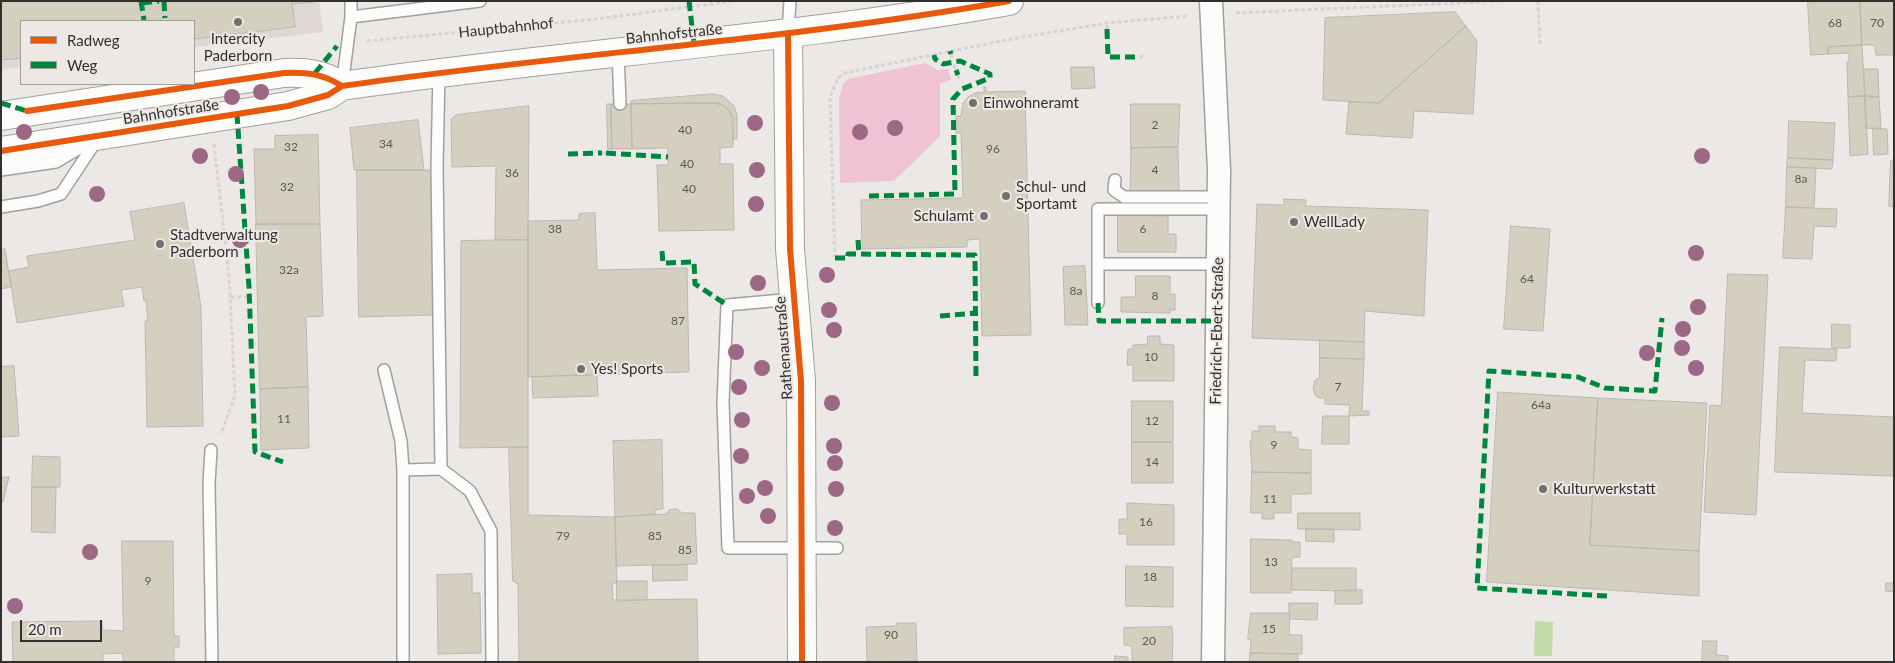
<!DOCTYPE html>
<meta charset="utf-8">
<style>
body{margin:0}
#map{position:relative;width:1895px;height:663px;overflow:hidden;background:#ebe8e6;font-family:Lato,sans-serif}
canvas{display:block}
.frame{position:absolute;inset:0;border:2px solid #32302f;pointer-events:none}
.legend{position:absolute;left:20px;top:20px;width:175px;height:65px;box-sizing:border-box;background:#ede8e4;border:1px solid #a29e9c;margin:0;padding:6px 9px;list-style:none;font-size:15px;color:#32302f}
.legend li{display:flex;align-items:center;gap:10px;height:25px}
.legend b{width:25px;border:1px solid #a29e9c}
.scale{position:absolute;left:20px;top:620px;width:82px;height:22px;box-sizing:border-box;border:2px solid #32302f;border-top:0;padding-left:6px;font-size:15px;line-height:18px;white-space:nowrap;color:#32302f;-webkit-text-stroke:4px #ede8e4;paint-order:stroke}
</style>
<div id="map">
<canvas width="1895" height="663"></canvas>
<div class="frame"></div>
<ul class="legend">
<li><b style="height:6px;background:#e8590c"></b>Radweg</li>
<li><b style="height:6px;background:#00873e"></b>Weg</li>
</ul>
<div class="scale">20 m</div>
</div>
<script>
const ctx = document.querySelector('canvas').getContext('2d');
ctx.lineJoin = 'round';
function fillPath(path, color) {
  ctx.fillStyle = color;
  ctx.fill(path, 'evenodd');
}
function strokePath(path, color, width, dash) {
  ctx.strokeStyle = color;
  ctx.lineWidth = width;
  ctx.lineCap = dash ? 'butt' : 'round';
  ctx.setLineDash(dash || []);
  ctx.stroke(path);
}
function label(font, color, halo, rows, align = 'center') {
  ctx.font = font + ' Lato,sans-serif';
  ctx.lineWidth = 4;
  ctx.setLineDash([]);
  ctx.textBaseline = 'middle';
  ctx.strokeStyle = halo;
  ctx.fillStyle = color;
  for (const [text, x, y, turn = 0] of rows) {
    ctx.save();
    ctx.translate(x, y);
    ctx.rotate((+turn || 0) * Math.PI / 180);
    ctx.textAlign = isNaN(turn) ? turn : align;
    if (halo) ctx.strokeText(text, 0, 0);
    ctx.fillText(text, 0, 0);
    ctx.restore();
  }
}
fillPath(new Path2D(`
 M1,1H319L323,32L194,47V21H21V67L1,70Z`), '#dfd7d3');
fillPath(new Path2D(`
 M925,63L937,70L948,69L951,80L940,84V136L894,181L840,183L839,99L843,84L848,79Z`), '#efc3d4');
fillPath(new Path2D(`
 M1535,621L1553,622L1552,656H1534Z`), '#c4dba8');
const building = new Path2D(`
 M1,1H314V2L292,4L295,27L194,39V21H21V58L1,60Z
 M1808,1H1860L1862,45L1828,47V54L1811,55Z
 M1860,1H1894V55H1876L1875,45H1862Z
 M1455,12L1466,26L1379,103L1323,100L1325,18Z
 M1466,26L1477,41L1473,114L1414,111L1412,138L1346,134L1349,102L1379,103Z
 M1862,45L1865,96L1848,97L1847,62H1849V53L1828,54V47Z
 M1071,67H1094L1095,88L1072,89Z
 M1864,69H1878L1879,97L1865,96Z
 M984,87H986V92L1025,91L1031,335L982,336L980,239L967,240V247L862,249L861,200L963,198L961,133H956V116H961L963,103L968,97L975,93L984,92Z
 M712,94L723,96L734,106L737,115V139H733L731,112L719,103L631,104V101Z
 M1865,96L1868,154L1850,156L1848,97Z
 M1865,96L1879,97L1881,129L1866,128Z
 M712,103L724,105L733,117V147L720,148V164H733L734,230L659,231L657,165H668V148L632,149L631,104Z
 M607,104H611L612,149H608Z
 M611,104H631L632,149H612Z
 M1131,104H1180L1178,147L1131,148Z
 M529,106L528,240H495L496,166L452,167L451,119L456,115Z
 M418,120L424,170H354L350,128Z
 M1789,121L1835,123L1833,160L1788,158Z
 M1873,128L1887,129L1888,154L1874,155Z
 M318,135L320,224H256L254,149H275V136Z
 M1178,147L1179,191H1130L1131,148Z
 M1788,158L1833,160L1832,169L1787,167Z
 M1891,161H1894V207L1889,206Z
 M1787,167L1816,168L1814,208L1786,207Z
 M357,170H432L434,315L359,317Z
 M1284,199L1306,200L1305,206L1428,210L1424,316L1365,311L1364,342L1252,338L1257,204L1284,205Z
 M184,203L201,307L203,426L147,427L145,321H148L146,301H144L142,287L121,290L124,306L17,323L9,271L29,267L27,256L135,240L130,212Z
 M1786,207L1837,209L1836,227L1814,226L1812,259L1783,258Z
 M595,213L597,270L687,268L689,372L528,377V221L579,220V214Z
 M1118,215L1168,216V234H1176V252H1118Z
 M256,224H320L323,316L306,317L308,387L260,389Z
 M1511,226L1550,229L1543,331L1504,329Z
 M528,240V447L460,448L461,241Z
 M5,249L11,287L1,289V250Z
 M1085,266L1088,325H1065L1063,267Z
 M1728,274L1768,275L1756,515L1704,512L1710,405L1721,406Z
 M1136,276H1170V294H1175V310H1170V313L1121,312V297H1135Z
 M1832,324L1850,325V348H1832Z
 M1148,336H1160V344L1174,345V381H1133V365H1127L1128,349H1133V345L1147,344Z
 M1320,340L1364,342V359L1320,358Z
 M1780,347L1837,349L1836,361L1805,360L1802,413L1894,417V476L1775,472Z
 M1320,358L1364,359L1362,411H1369V415L1349,416L1350,405L1325,404V398H1318L1315,395L1313,389L1315,380L1319,378Z
 M14,366L19,436L1,437V367Z
 M597,375L598,396L533,398L532,377Z
 M308,387L309,448L261,450L260,389Z
 M1498,392L1598,398L1590,545L1699,551V596L1487,582Z
 M1598,398L1707,403L1699,551L1590,545Z
 M1132,401H1173V442H1132Z
 M1323,416H1349V444H1322Z
 M1259,426H1275V432H1291V437L1298,438V449L1311,450V473L1252,472L1250,441H1252V431H1259Z
 M662,440L663,509L655,510V514L615,517L613,441Z
 M1132,442H1173V483H1132Z
 M509,447H528V515L615,517L617,583H612L613,600L697,599L698,662H519L518,584L513,581Z
 M33,456L60,457V487H32Z
 M1252,472L1311,473V494H1291V513H1274V519H1262V513H1251Z
 M9,477L3,502H1V478Z
 M32,487H56L55,533L32,532Z
 M1127,503L1174,505V545H1127V534H1119V519H1127Z
 M677,509L682,513H695L697,564L616,566L615,517L666,514L669,510Z
 M1298,513H1360V530L1298,529Z
 M1306,529H1334V542L1306,541Z
 M1251,539L1292,540V542H1300V557H1292L1291,593H1251Z
 M122,541H173L174,636H179V647H174V662H123V653L103,654V662H13L12,622L102,621V630L123,631Z
 M653,565H687V580L653,581Z
 M1126,566L1173,567V607L1126,606Z
 M1292,568H1356V591L1292,590Z
 M472,574V593H480L481,653L438,654L437,575Z
 M617,581H647V600L617,601Z
 M1886,583H1894V592L1886,591Z
 M1362,590V604H1335V591Z
 M1289,603H1318L1317,620L1290,619Z
 M1251,613H1290L1289,635H1302V654L1250,653L1251,640L1248,639Z
 M897,623H916L917,661L867,662L866,627L897,626Z
 M1172,627L1173,637L1172,662H1132V646L1124,645V628Z
 M1703,641H1717L1716,655L1728,656V662H1702Z
 M1250,653L1298,654V662H1250Z
 M1115,656L1128,657V662H1115Z`);
fillPath(building, '#d5cfc0');
strokePath(building, '#bab8b6', 1);
const service = new Path2D(`
 M351,17L480,1
 M788,33L790,1
 M618,52L620,104
 M439,73L437,167L441,469L470,491L491,531L492,662
 M342,86L351,17V1
 M1,170L56,162L81,147
 M1115,180L1114,190L1124,197H1219
 M1,207L38,201L61,194L98,138
 M1098,264H1218
 M794,299L727,305L723,402L728,548H837
 M1098,303V209H1218
 M384,370L401,441L403,470
 M211,450L209,483L212,662
 M403,662V470L441,469`);
const minor = new Path2D(`
 M1211,1L1219,170L1213,662`);
const tertiary = new Path2D(`
 M788,33L790,249L801,381L802,662`);
const secondary = new Path2D(`
 M1,116L284,73C307,72 323,74 342,86
 M1,151L288,106L328,95L342,86C564,54 788,40 1009,1`);
strokePath(service, '#a29f9e', 14);
strokePath(minor, '#a29f9e', 25);
strokePath(tertiary, '#a29f9e', 30);
strokePath(secondary, '#a29f9e', 30);
strokePath(new Path2D(`
 M1538,1L1540,45
 M1236,13L1503,1
 M144,20L145,21
 M164,21L165,18
 M1107,29V23
 M367,41L596,19L734,1
 M951,54L952,58
 M1140,57L1143,56
 M954,65L956,70
 M958,75L959,79
 M214,144L229,275L235,396L221,434
 M602,153H606
 M835,258L830,98L837,79L844,73L1006,40L1107,23L1188,16
 M231,297H249`), '#d5d4d3', 3, [4, 2.5]);
strokePath(service, '#fcfcfb', 11);
strokePath(minor, '#fcfcfb', 22);
strokePath(tertiary, '#fcfcfb', 28);
strokePath(secondary, '#fcfcfb', 28);
strokePath(new Path2D(`
 M141,1L144,20
 M164,1L165,18
 M689,1L694,44
 M142,3L159,1
 M1107,29L1108,57H1140
 M950,51L951,54
 M956,70L958,75
 M315,73L337,46
 M1,103L27,111
 M237,114L249,287L255,452L283,462
 M606,153L668,157
 M568,154L602,153
 M869,196L955,194L953,99L962,89L990,78V74L960,61L943,64L935,59L934,55
 M858,240L859,254
 M662,251L663,263L694,262L695,284L727,305
 M835,258H848V254L975,255L976,380
 M1098,303L1099,321H1217
 M940,316L976,313
 M1607,596L1477,588L1489,371L1578,377L1605,388L1655,391L1662,318`), '#00873e', 5, [10, 5]);
strokePath(new Path2D(`
 M788,33L790,249L801,381L802,662
 M27,111L284,73C307,72 323,74 342,86
 M1,151L288,106L328,95L342,86C564,54 788,40 1009,1`), '#e8590c', 6);
ctx.fillStyle = '#9c6886';
for (const [x, y] of [
 [261,92],
 [232,97],
 [755,123],
 [895,128],
 [24,132],
 [860,132],
 [200,156],
 [1702,156],
 [757,170],
 [236,174],
 [97,194],
 [756,204],
 [240,240],
 [1696,253],
 [827,275],
 [758,283],
 [1698,307],
 [829,310],
 [1683,329],
 [834,330],
 [1682,348],
 [736,352],
 [1647,353],
 [762,368],
 [1696,368],
 [739,387],
 [832,403],
 [742,420],
 [834,446],
 [741,456],
 [835,463],
 [765,488],
 [836,489],
 [747,496],
 [768,516],
 [835,528],
 [90,552],
 [15,606]
]) {
  ctx.beginPath();
  ctx.arc(x, y, 8, 0, 2 * Math.PI);
  ctx.fill();
}
for (const [x, y, r, color] of [
 [238,22,5,"#73706f"],
 [973,103,5,"#73706f"],
 [1006,196,5,"#73706f"],
 [984,216,5,"#73706f"],
 [1294,222,5,"#73706f"],
 [160,244,5,"#73706f"],
 [581,369,5,"#73706f"],
 [1543,489,5,"#73706f"]
]) {
  const dot = new Path2D();
  dot.arc(x, y, r, 0, 2 * Math.PI);
  ctx.fillStyle = color;
  ctx.fill(dot);
  strokePath(dot, '#ede8e4', 2);
}
label('12px', '#5b5853', null, [
 ["68",1835,23],
 ["70",1877,23],
 ["2",1155,125],
 ["40",685,130],
 ["34",386,144],
 ["32",291,147],
 ["96",993,149],
 ["40",687,164],
 ["4",1155,170],
 ["36",512,173],
 ["8a",1801,179],
 ["32",287,187],
 ["40",689,189],
 ["38",555,229],
 ["6",1143,229],
 ["32a",289,270],
 ["64",1527,279],
 ["8a",1076,291],
 ["8",1155,296],
 ["87",678,321],
 ["10",1151,357],
 ["7",1338,387],
 ["64a",1541,405],
 ["11",284,419],
 ["12",1152,421],
 ["9",1274,445],
 ["14",1152,462],
 ["11",1270,499],
 ["16",1146,522],
 ["79",563,536],
 ["85",655,536],
 ["85",685,550],
 ["13",1271,562],
 ["18",1150,577],
 ["9",148,581],
 ["15",1269,629],
 ["90",891,635],
 ["20",1149,641]
]);
label('15px', '#32302f', '#ede8e4', [
 ["Hauptbahnhof",506,28,-6],
 ["Bahnhofstraße",674,34,-6],
 ["Bahnhofstraße",171,112,-9],
 ["Friedrich-Ebert-Straße",1217,331,-89],
 ["Rathenaustraße",784,348,-94]
]);
label('15px', '#32302f', '#ede8e4', [
 ["Intercity",238,39,"center"],
 ["Paderborn",238,56,"center"],
 ["Einwohneramt",983,103],
 ["Schul- und",1016,187],
 ["Sportamt",1016,204],
 ["Schulamt",974,216,"right"],
 ["WellLady",1304,222],
 ["Stadtverwaltung",170,235],
 ["Paderborn",170,252],
 ["Yes! Sports",591,369],
 ["Kulturwerkstatt",1553,489]
], 'left');
</script>
